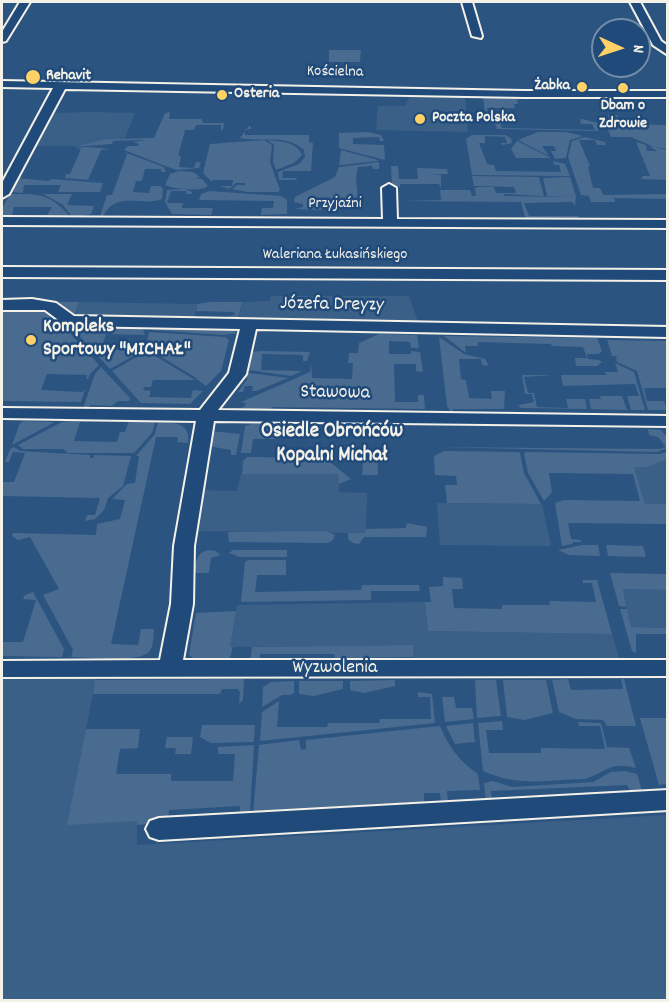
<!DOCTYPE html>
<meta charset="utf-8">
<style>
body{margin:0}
#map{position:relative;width:669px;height:1002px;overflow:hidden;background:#2c5481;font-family:Dekko,sans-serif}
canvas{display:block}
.frame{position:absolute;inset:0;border:3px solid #f4f1e8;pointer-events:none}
.north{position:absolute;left:591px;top:18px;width:60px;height:60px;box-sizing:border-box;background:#1f4a7a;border:2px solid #748da6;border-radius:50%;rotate:93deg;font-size:16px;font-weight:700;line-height:24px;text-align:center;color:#f4f1e8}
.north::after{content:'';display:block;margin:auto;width:21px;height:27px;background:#ffd166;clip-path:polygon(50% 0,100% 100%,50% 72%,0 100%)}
</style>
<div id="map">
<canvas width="669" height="1002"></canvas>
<div class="frame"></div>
<div class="north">N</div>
</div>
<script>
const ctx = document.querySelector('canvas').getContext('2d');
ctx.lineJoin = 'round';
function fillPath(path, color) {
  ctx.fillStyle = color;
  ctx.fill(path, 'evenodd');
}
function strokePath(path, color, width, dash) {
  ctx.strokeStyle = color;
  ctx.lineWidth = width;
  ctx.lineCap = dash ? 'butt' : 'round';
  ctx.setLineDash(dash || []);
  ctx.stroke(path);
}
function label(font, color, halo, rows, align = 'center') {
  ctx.font = font + ' Dekko,sans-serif';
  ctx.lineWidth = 5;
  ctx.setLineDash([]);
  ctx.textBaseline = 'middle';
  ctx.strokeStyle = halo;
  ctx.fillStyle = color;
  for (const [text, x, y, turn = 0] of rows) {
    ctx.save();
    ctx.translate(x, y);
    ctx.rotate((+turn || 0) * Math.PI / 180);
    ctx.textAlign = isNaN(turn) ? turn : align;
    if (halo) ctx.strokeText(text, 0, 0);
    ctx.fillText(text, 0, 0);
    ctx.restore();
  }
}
fillPath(new Path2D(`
 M410,96L465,97L468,132L376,130L378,106H405Z
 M52,113L92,112L135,113L125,138L74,146H34Z
 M271,296H409L419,325L238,323L242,302L270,301Z
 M79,302L197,304L194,320L75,318Z
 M667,459V504H645L634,467H648Z
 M241,474H339V492L367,493L366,533L193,531L199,490L237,491Z
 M437,503L542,504L551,546L440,545Z
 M622,589L667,590V628L631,627Z
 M425,602L428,631L612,634L620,661L415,660L413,645L230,647L237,605Z
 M2,672H97L68,824L137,821V845L667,815V1000H2Z`), '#3b6088');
fillPath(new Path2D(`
 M329,50H361L360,62H329Z
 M483,97L517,98L518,104H514L515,108H487L488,112H485Z
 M170,112L169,119H202L203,123H224L223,130L211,132L221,130V125H196L194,130H185L178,156H181L179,167L194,168L196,162H201L199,168L176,170L124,150L128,146H138L139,144L133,142L146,140L113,141L112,144L73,147L107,139L154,138L165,113Z
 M608,115H617L619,118H611L614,124L667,125V149L654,147L631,137H611L607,128Z
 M508,118V122H500L502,128L595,130L592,124H581L580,119H582L598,123V131L497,129L494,121Z
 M249,126H251V129H245V135H309V142L313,143L311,171H283L282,178H297L296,180H279L278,172L299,164L305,157L304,150C285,133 262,143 240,138Z
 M368,132L381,135L384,141H380L379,137L353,138V144L384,145L385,160L339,148V133Z
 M538,132H566L583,136L570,140L566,158L555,159L551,151H556L554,146H542L549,156L518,140Z
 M472,135H505L511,138L512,143L502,145L501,143H507L505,137L485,136V143H479L487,164L494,165L496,171L561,172L559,165H554L553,161L565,164L570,176L472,175L466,139Z
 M585,137L605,142L606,145H597L595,140H579L590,166L588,167L593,188H600L603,195L667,194V199L614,198L615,202H591L589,196L581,195L568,157L572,141Z
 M264,140L272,145L270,162L280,190L278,192H248L232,189L237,185H245V183H236L229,189L220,186H232L233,180H213L212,182L203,173L210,144Z
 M268,140C280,141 297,142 302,155L294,163L276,170L273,162L274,145Z
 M517,141L551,158H516L511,149Z
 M636,142L646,145L647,151H657L649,146L667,150V180L641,179L643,176H650Z
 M89,147L110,149L101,150L88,180L104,181L65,178L66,174H70L81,149L75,148Z
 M341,150L378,160V161L341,165H339Z
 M124,152L164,167L166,172H161V169H145L142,181H136L133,192L149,193L151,186H160L163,189L162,199C140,207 117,190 103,216H100L107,195H112L127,154Z
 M379,162V169H373L372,166L358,167L356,178L358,200H308L307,207H322V210L294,209L303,207V204L294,202L295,197L335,177L339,167Z
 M391,166H398L399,179H418L417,168L447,169L448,174H430L441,175V188L439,184H400V187L392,185Z
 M179,171L193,172L200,177L196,178L202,179L208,186C201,192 174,189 165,185L170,174Z
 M472,176L539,177L544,196L504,194V196L572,197L547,196L543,178L570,177L576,196L575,206L572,202L524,203L529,216H578L579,220H526L521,202L401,201L441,200L440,190H470L472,196H476L475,188L477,187H494L496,193H516L514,187L474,186Z
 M18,178L49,181L51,179L103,183L100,192H58L61,185H24L23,193L11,192Z
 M184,189L192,192V194H186V191H171L167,203H183L182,208H213L211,215L172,214L165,202L167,190Z
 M210,191L281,196L287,200V214L261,215L262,208H273L274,201L199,200L201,194Z
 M10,194C40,194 50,193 71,218L32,217L33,215H47L52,207H14L12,215H28L27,217H2V209Z
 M43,194H72L67,205L94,206L91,214L73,218L63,205Z
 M2,301L79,302L69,332L99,365L90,374L88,379H86L87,375L47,374L41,390L82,392L85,389L81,402L2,401Z
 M211,302H242L237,323L214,320L234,315L235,313L233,312L196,311L197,304Z
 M151,325L230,328L237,333L223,335L153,330L151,328Z
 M75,326L142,327L145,335L106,334L101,349L140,350L142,346L144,350L110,369L73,329Z
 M149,332L225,337L229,340L221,371L206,386L193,376L150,350L146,345Z
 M379,334L417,335L419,348H411L410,342L389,341V354H411V351L420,352L423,372L416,371V364H394L395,402H418V395H424L425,409L272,407L267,412L239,408L244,407L246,403L241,402L310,372L311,362L312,378L352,379L353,363H348L349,353H358L359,343Z
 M444,336L597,338L602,351L599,354H587L588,359L599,360L602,362L597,366H576L575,358H587L583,347L552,346L551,344L478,342V346H465L466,353Z
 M439,337L464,354L485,359L489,366L482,365L481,359H459L461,379L466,380L469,398L492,399L491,391H505L504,409H453L452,414L447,406Z
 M607,340L667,341V388H644L647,401H664L667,410H648L637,371L617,362L616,357L619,356H612Z
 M147,351L195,380H153L151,387H144L143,390L151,391L149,397L191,398L193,390L203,391L190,404L141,403L112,371Z
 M262,351L310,352L307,361H303V355L262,354L261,370L302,371L291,376L242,369L249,352Z
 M615,363L634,372L645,410H631L627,396H639L635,384L563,386L561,375H607L604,372H618Z
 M101,367L130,398L129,401H118L112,406L90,405L87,411H82L95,374Z
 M241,372L288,378L256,391H252L253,386H245L243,392H238L248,378L237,379Z
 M522,375H553L524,377L528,393H534L537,407L568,408L566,399H585L587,409L521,408L518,405L534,402L532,394H525Z
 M600,396H622L627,410L591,409L589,399H601Z
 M73,420L123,421L80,422L74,441L117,442L120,432H125L129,421L155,422L152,433L134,453H68L63,449H23L18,445L62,422Z
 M24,421L53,422V423L12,445L20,423Z
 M158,422C174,423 191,422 188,443L177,442L178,437H156L111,644L138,645L141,629H154C153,636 154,647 149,652C138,663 87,657 71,657L73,650L43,595L59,589L30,537L18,540L12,536L13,533L96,535L97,524L120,519L125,500L112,499L127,484L135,483L139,456H136L155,434Z
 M251,424H282L280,439H253L251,453H241L245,426Z
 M648,429L661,430L667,437V448L657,452L434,447L659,449L666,447L658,437L649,435Z
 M210,431L240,434L236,455H231V450L208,446Z
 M14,447L20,451L90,455V458H93L94,455L131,456L123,486L108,498L104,510L95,519L85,521L87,515H95L100,498L2,496V482H14L25,453L13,452L9,462H5L10,449Z
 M368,450H377L378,475H362L363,462Z
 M444,451L518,452L520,453L524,473L541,504L447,503L445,485H457L456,476L435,475L434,456Z
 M526,452L660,454L667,452V459L648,467H634L645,504H667V524L568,523L571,539L581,540V542H573L572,544L562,546L555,503L564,500L640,501L633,474L549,473L552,492L544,501L528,473L524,454Z
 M247,457L325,458L351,479L339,484L338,474H242L243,461Z
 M407,523L427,527L426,537H364L359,544L353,543L348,539V533H366V529L406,528Z
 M326,531L335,535L333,540L328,543L229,542L228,532Z
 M582,545H598L600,556L569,555L558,550Z
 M606,545L643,546L646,557L608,556Z
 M208,550L216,551L220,555L211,558L209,573H194C196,562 196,553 208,550Z
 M233,550H287V557H240L229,553Z
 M248,560H286V575H257L255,592L361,590L362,585H419L420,591H371V600L241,602L245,562Z
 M610,573L667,574V590L623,589L626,607L619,606Z
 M443,577L462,578L463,589H452L454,608L502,609V605H550L549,601L596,602L592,583H583V580H597L612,634L428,631L425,602H431L429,587L443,586Z
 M33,592L64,649L62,657L2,656V642H23L36,600L23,599L25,595Z
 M620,609H627L631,627L667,628V634H636V653L632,651Z
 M236,611L230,647H233L228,664L199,662L189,655L196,613Z
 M413,645L414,657L335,658L334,654H260L259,662H250L252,647Z
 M244,679L243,700L239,704L240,692L238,689H222L220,694H93L95,680Z
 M568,679L571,690L623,689L621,679H624L636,726H607L603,720L576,719L559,712L552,680Z
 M395,680V686L364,693L350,690V681Z
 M475,680H496L501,716L477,718Z
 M503,680H546L553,713L525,720L507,717Z
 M294,681V693L290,695H282L262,707L263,687L271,682Z
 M299,681H343V689L314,696L299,694Z
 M418,692L432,694L435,723L260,741L262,712L279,701L277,727H327L328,723H379L380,719H431L430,697H418Z
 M442,697H454L456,708H472L474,719L445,722Z
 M640,718H667V784L659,785Z
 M502,721L503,730H486L489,753H541V748L605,749L600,726H579L578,722L601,723L607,747L629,748L636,768C608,761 608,772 585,779C548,780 518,787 483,771L478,723Z
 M473,723L475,742L455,744L446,726Z
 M202,725H255L254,742L211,743L200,737Z
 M440,726C448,746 460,762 478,774L480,790L447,791L448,803H441L440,793H424V804L253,814L259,745L299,740L301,750L306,749V740Z
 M86,729H140L138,748L120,749L116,774H171V781H233L235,754H218V747L254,745L250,814L240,815V806L169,810L168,822L137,825V821L67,825Z
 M167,737H193L191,754H175L176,748H165Z
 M625,771L637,774L643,794L632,795L627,785L491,791L492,803H486L484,783L493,781L512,787L593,782L611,772Z`), '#496b90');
const minor = new Path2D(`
 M20,2H30L6,41L2,42V32Z
 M462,2H472L482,36L481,38L472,36Z
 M630,2H640L661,41L668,46V55L653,45Z
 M2,81L524,91H668V97H524L65,89L9,194L2,198V183L53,88L2,87Z
 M389,184L396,188L397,219L668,220V228L2,225V217L383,219L382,188Z
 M2,267L668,270V280L2,277Z
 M32,299L56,303L74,316L668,327V337L256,329L246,374L218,410L668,416V426L214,421L194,546L193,604L183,660H668V676L2,677V661L160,660L171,604L174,546L196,421L2,418V408L200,410L229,373L240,329L74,326L61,322L45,310H2V300Z
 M668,790V810L159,840L150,837L146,829L150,821L159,818Z`);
strokePath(minor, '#f4f1e8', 4);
fillPath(minor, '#1f4a7a');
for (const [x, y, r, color] of [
 [33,77,8,"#ffd166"],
 [582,87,6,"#ffd166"],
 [623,88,6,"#ffd166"],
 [222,95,6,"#ffd166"],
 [420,119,6,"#ffd166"],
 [31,340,6,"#ffd166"]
]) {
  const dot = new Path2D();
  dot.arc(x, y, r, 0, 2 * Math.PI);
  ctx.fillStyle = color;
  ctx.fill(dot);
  strokePath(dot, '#1f4a7a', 2);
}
label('16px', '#f4f1e8', '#1f4a7a', [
 ["Kościelna",335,73,1],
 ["Przyjaźni",335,205],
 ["Waleriana Łukasińskiego",335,256]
]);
label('bold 16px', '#f4f1e8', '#1f4a7a', [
 ["Rehavit",46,77],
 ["Żabka",570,87,"right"],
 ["Osteria",234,95],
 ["Dbam o",623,107,"center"],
 ["Zdrowie",623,125,"center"],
 ["Poczta Polska",432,119]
], 'left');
label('20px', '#f4f1e8', '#1f4a7a', [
 ["Józefa Dreyzy",332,306,1],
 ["Stawowa",335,394,1],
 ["Wyzwolenia",335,669]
]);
label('bold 20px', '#f4f1e8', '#1f4a7a', [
 ["Kompleks",43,328],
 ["Sportowy \"MICHAŁ\"",43,351]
], 'left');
label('bold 21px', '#f4f1e8', '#1f4a7a', [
 ["Osiedle Obrońców",332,433],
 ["Kopalni Michał",332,457]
]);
</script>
